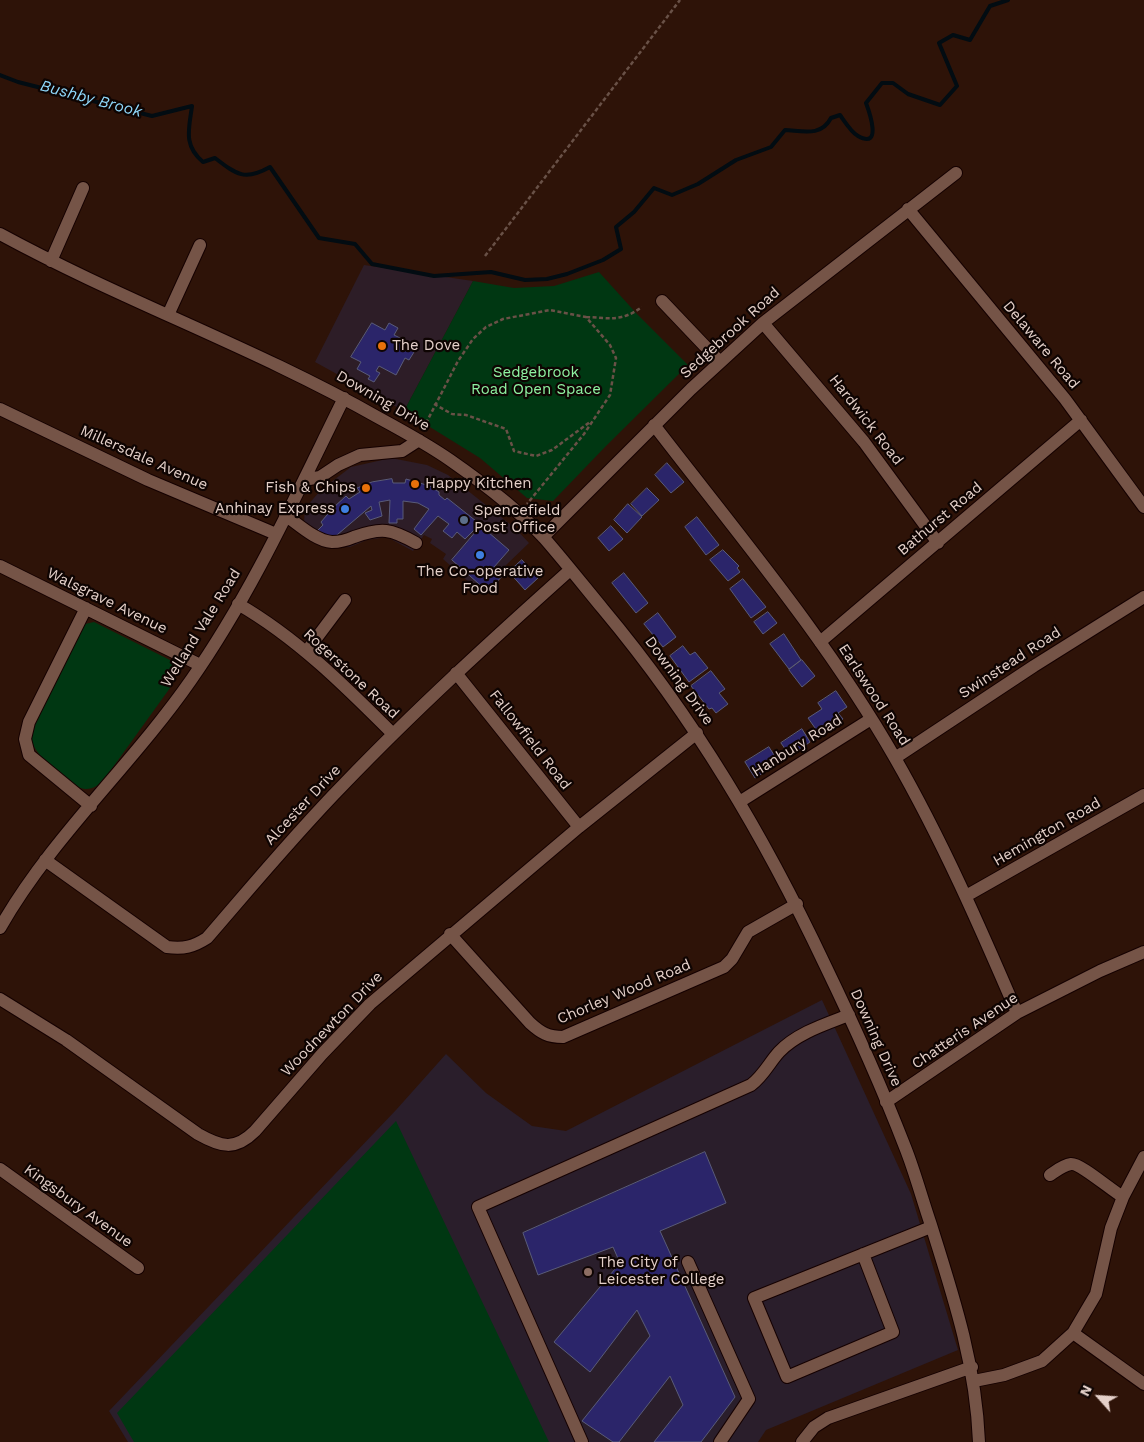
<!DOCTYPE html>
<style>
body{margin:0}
#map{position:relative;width:1144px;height:1442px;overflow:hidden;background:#2e1308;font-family:"Work Sans",sans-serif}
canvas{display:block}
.north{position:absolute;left:1074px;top:1372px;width:50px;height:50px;-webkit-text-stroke:4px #0e0402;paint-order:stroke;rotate:296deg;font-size:14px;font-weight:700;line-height:20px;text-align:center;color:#e4d0c9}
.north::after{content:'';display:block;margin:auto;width:18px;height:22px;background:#e4d0c9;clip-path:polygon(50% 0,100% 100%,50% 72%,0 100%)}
</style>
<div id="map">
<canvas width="1144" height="1442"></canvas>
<div class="north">N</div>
</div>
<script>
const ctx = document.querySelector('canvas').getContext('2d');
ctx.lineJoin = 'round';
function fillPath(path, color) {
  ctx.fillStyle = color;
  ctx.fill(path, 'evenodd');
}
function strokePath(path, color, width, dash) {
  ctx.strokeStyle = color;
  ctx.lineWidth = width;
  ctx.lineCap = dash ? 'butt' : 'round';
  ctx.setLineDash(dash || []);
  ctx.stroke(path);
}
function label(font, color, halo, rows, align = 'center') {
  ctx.font = font + ' "Work Sans",sans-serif';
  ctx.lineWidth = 4.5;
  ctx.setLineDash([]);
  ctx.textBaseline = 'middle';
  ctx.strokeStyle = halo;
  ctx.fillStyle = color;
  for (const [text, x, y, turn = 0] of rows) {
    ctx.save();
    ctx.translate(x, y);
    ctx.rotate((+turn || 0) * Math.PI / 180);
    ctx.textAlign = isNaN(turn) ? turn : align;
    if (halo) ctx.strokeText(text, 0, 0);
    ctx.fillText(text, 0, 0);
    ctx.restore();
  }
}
fillPath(new Path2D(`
 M364,265L473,281L404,411L315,362Z
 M391,458L427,465L448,475L515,528L529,543L479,591L443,559L446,554L430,543L432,539L424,535L413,551L387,537L367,540L350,547L328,548L303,537L305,508L322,489L351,467Z`), '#2d1d27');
fillPath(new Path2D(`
 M822,1000L911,1194L958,1350L766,1430L758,1442H128L109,1411L396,1110L446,1054L486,1093L532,1126L566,1131Z`), '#2a1e2b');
fillPath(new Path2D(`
 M599,272L637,314L688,365L606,446L553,501L527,498L480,458L404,411L473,281L514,288L554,286Z
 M94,622L170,660C176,671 175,677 170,688L103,781C98,785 94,789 86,789C72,790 33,754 31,739C30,735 32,728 33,724L85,624Z
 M396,1121L549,1442H134L117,1413Z`), '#003712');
strokePath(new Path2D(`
 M0,75L18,82L152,116L192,106C189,129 183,145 203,162L215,158C237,175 245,181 270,167L319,238L355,244L372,264L434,276L491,272L525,280L547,279L567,274L603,260L621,249L616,227L634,212L654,188L672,195L698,184L736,160L771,147L785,130C803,131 821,137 831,118L840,115C845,122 851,132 858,136C883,150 869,111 866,103L882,83H893L908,94L940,105L957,86L939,43L953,35L970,40L990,6L1008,0`), '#020c12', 4);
const building = new Path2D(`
 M372,323L385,330L389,323L398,328L394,335L412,344L414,352L409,360L405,358L396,375L379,366L376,371L380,373L374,382L368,379L370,376L357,369L361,362L351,357Z
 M667,463L684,482L671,493L655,475Z
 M392,479L393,483H405L406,479L430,486L439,492V495L445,500L447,498L476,521L474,524L477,527L465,539L457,532L452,538L443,531L449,524L438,516L421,535L414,529L429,509L418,503L403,501V519H397V523H389L390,500L379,502L382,516L370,520L365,513L372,510L371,506L331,540L318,530L323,525L321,522L333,508L346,496L349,499L360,492L357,488L372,482Z
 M647,488L659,500L642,516L631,504Z
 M628,504L642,517L627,533L614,520Z
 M697,517L719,545L706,555L685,527Z
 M481,526L509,550L494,567L503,575L488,592L452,560Z
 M611,526L623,539L609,551L598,538Z
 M723,550L739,566L737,568L740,572L728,581L710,560Z
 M522,560L538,578L525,590L509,572Z
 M624,573L648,603L636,613L612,583Z
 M743,579L766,607L751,618L730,589Z
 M768,612L777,623L763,634L754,622Z
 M658,613L676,637L663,647L644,624Z
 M784,634L801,660L789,669L770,644Z
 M683,646L690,655L695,652L708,668L689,682L670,656Z
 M802,660L815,676L802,687L789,670Z
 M711,671L725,689L719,693L728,704L716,713L712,708L709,709L691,686Z
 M836,691L847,707L838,713L843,719L820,735L808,718L822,709L818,703Z
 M802,729L810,742L790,756L781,743Z
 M769,747L779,763L755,778L745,762Z
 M705,1152L726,1203L660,1231L735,1397L701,1442H654L683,1405L670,1376L619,1442H613L582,1421L650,1336L637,1310L590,1372L554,1342L620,1263L613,1247L538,1275L523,1233Z`);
fillPath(building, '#2b256a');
strokePath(building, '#595b79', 1);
const minor = new Path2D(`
 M908,209L1065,399L1144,507
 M0,234C123,301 256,348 379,418C403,431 427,444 450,460C483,483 518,509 545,539C565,562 584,586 603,609C695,719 764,836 825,965C854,1025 881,1085 905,1147C915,1172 922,1199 931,1225C954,1298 976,1365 979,1442
 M51,261L83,188
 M662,301L720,362
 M168,315L200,245
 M763,323L864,442L938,543
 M0,409L148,480L276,534
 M654,425C737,533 827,639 895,758C942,840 980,927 1017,1013
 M304,480L320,477L338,465L360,455L402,451L419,440
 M285,515C298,524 316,541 332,542C340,542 347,540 354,537C382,527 391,529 416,543
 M543,537L691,389L763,323L956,173
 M0,566L200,665
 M238,604C297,638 345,686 393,734
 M86,608L29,722L25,739L29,755L91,806
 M820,642L1081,420
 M306,652L345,600
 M456,673L579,827
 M895,758L1034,666L1144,597
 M741,801L871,719
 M45,860L167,947C184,949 193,947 207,938C252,886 296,833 344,784C416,709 493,639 570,570
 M966,896L1144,795
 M0,928C51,838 132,765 191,680C252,593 297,493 344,398
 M450,934L530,1023C541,1033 548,1037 563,1037L724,967L732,959L748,932L797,904
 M0,999L66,1040L198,1134C221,1147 235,1151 255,1131L322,1054L370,1004L579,827L697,733
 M886,1102L1017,1013L1100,971L1144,952
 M0,1169L138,1268
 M1050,1175C1056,1171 1063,1165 1071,1164C1080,1163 1111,1190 1123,1197
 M863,1254L893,1332L787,1377L754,1298L931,1227
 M688,1262L749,1399L720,1442
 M1073,1333L1144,1384
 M974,1381L1004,1375L1042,1361L1073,1333L1096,1294L1111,1228L1123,1197L1144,1157
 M582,1442L478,1207L751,1085C764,1075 769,1063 779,1052C797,1033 826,1024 849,1015
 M802,1442L814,1427L828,1418L972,1367`);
strokePath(minor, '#150100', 14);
strokePath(new Path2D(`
 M485,256L680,0
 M586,317C610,318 621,322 642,307
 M434,404L452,414L466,415L506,429L514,451L536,456L552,450L590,422
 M423,429L458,361L473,339L486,327L503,319L550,310L586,317L610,345L616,358L610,395L584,434L527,504`), '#695147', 2.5, [4, 2.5]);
strokePath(minor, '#755447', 12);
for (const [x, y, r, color] of [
 [382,346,5,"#e8710a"],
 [415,484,5,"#e8710a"],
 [366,488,5,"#e8710a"],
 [345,509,5,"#3f7fe0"],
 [464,520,5,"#5c6f8a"],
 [480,555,5,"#3f7fe0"],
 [588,1272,5,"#8d6e63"]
]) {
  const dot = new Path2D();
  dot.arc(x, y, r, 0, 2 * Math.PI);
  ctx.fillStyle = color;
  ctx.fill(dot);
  strokePath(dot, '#0e0402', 2);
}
label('15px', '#e4d0c9', '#0e0402', [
 ["Sedgebrook Road",730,333,-42],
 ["Delaware Road",1041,345,50],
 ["Downing Drive",383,401,30],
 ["Hardwick Road",866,420,52],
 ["Millersdale Avenue",144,458,24],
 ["Bathurst Road",940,519,-40],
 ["Walsgrave Avenue",107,601,26],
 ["Welland Vale Road",201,628,-58],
 ["Swinstead Road",1010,663,-33],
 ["Rogerstone Road",351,674,43],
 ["Downing Drive",679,681,54],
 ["Earlswood Road",874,695,57],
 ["Fallowfield Road",530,740,52],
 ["Hanbury Road",797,746,-32],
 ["Alcester Drive",303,805,-47],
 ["Hemington Road",1047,832,-30],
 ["Chorley Wood Road",624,992,-23],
 ["Woodnewton Drive",332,1024,-46],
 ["Chatteris Avenue",965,1031,-34],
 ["Downing Drive",876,1038,66],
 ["Kingsbury Avenue",78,1206,36]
]);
label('15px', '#e4d0c9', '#0e0402', [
 ["The Dove",392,346],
 ["Happy Kitchen",425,484],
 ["Fish & Chips",356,488,"right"],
 ["Anhinay Express",335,509,"right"],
 ["Spencefield",474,511],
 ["Post Office",474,528],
 ["The Co-operative",480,572,"center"],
 ["Food",480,589,"center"],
 ["The City of",598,1263],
 ["Leicester College",598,1280]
], 'left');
label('15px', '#8ef2a1', '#0e0402', [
 ["Sedgebrook",536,373],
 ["Road Open Space",536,390]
]);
label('italic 16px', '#90d9fc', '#0e0402', [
 ["Bushby Brook",91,99,15]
]);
</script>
